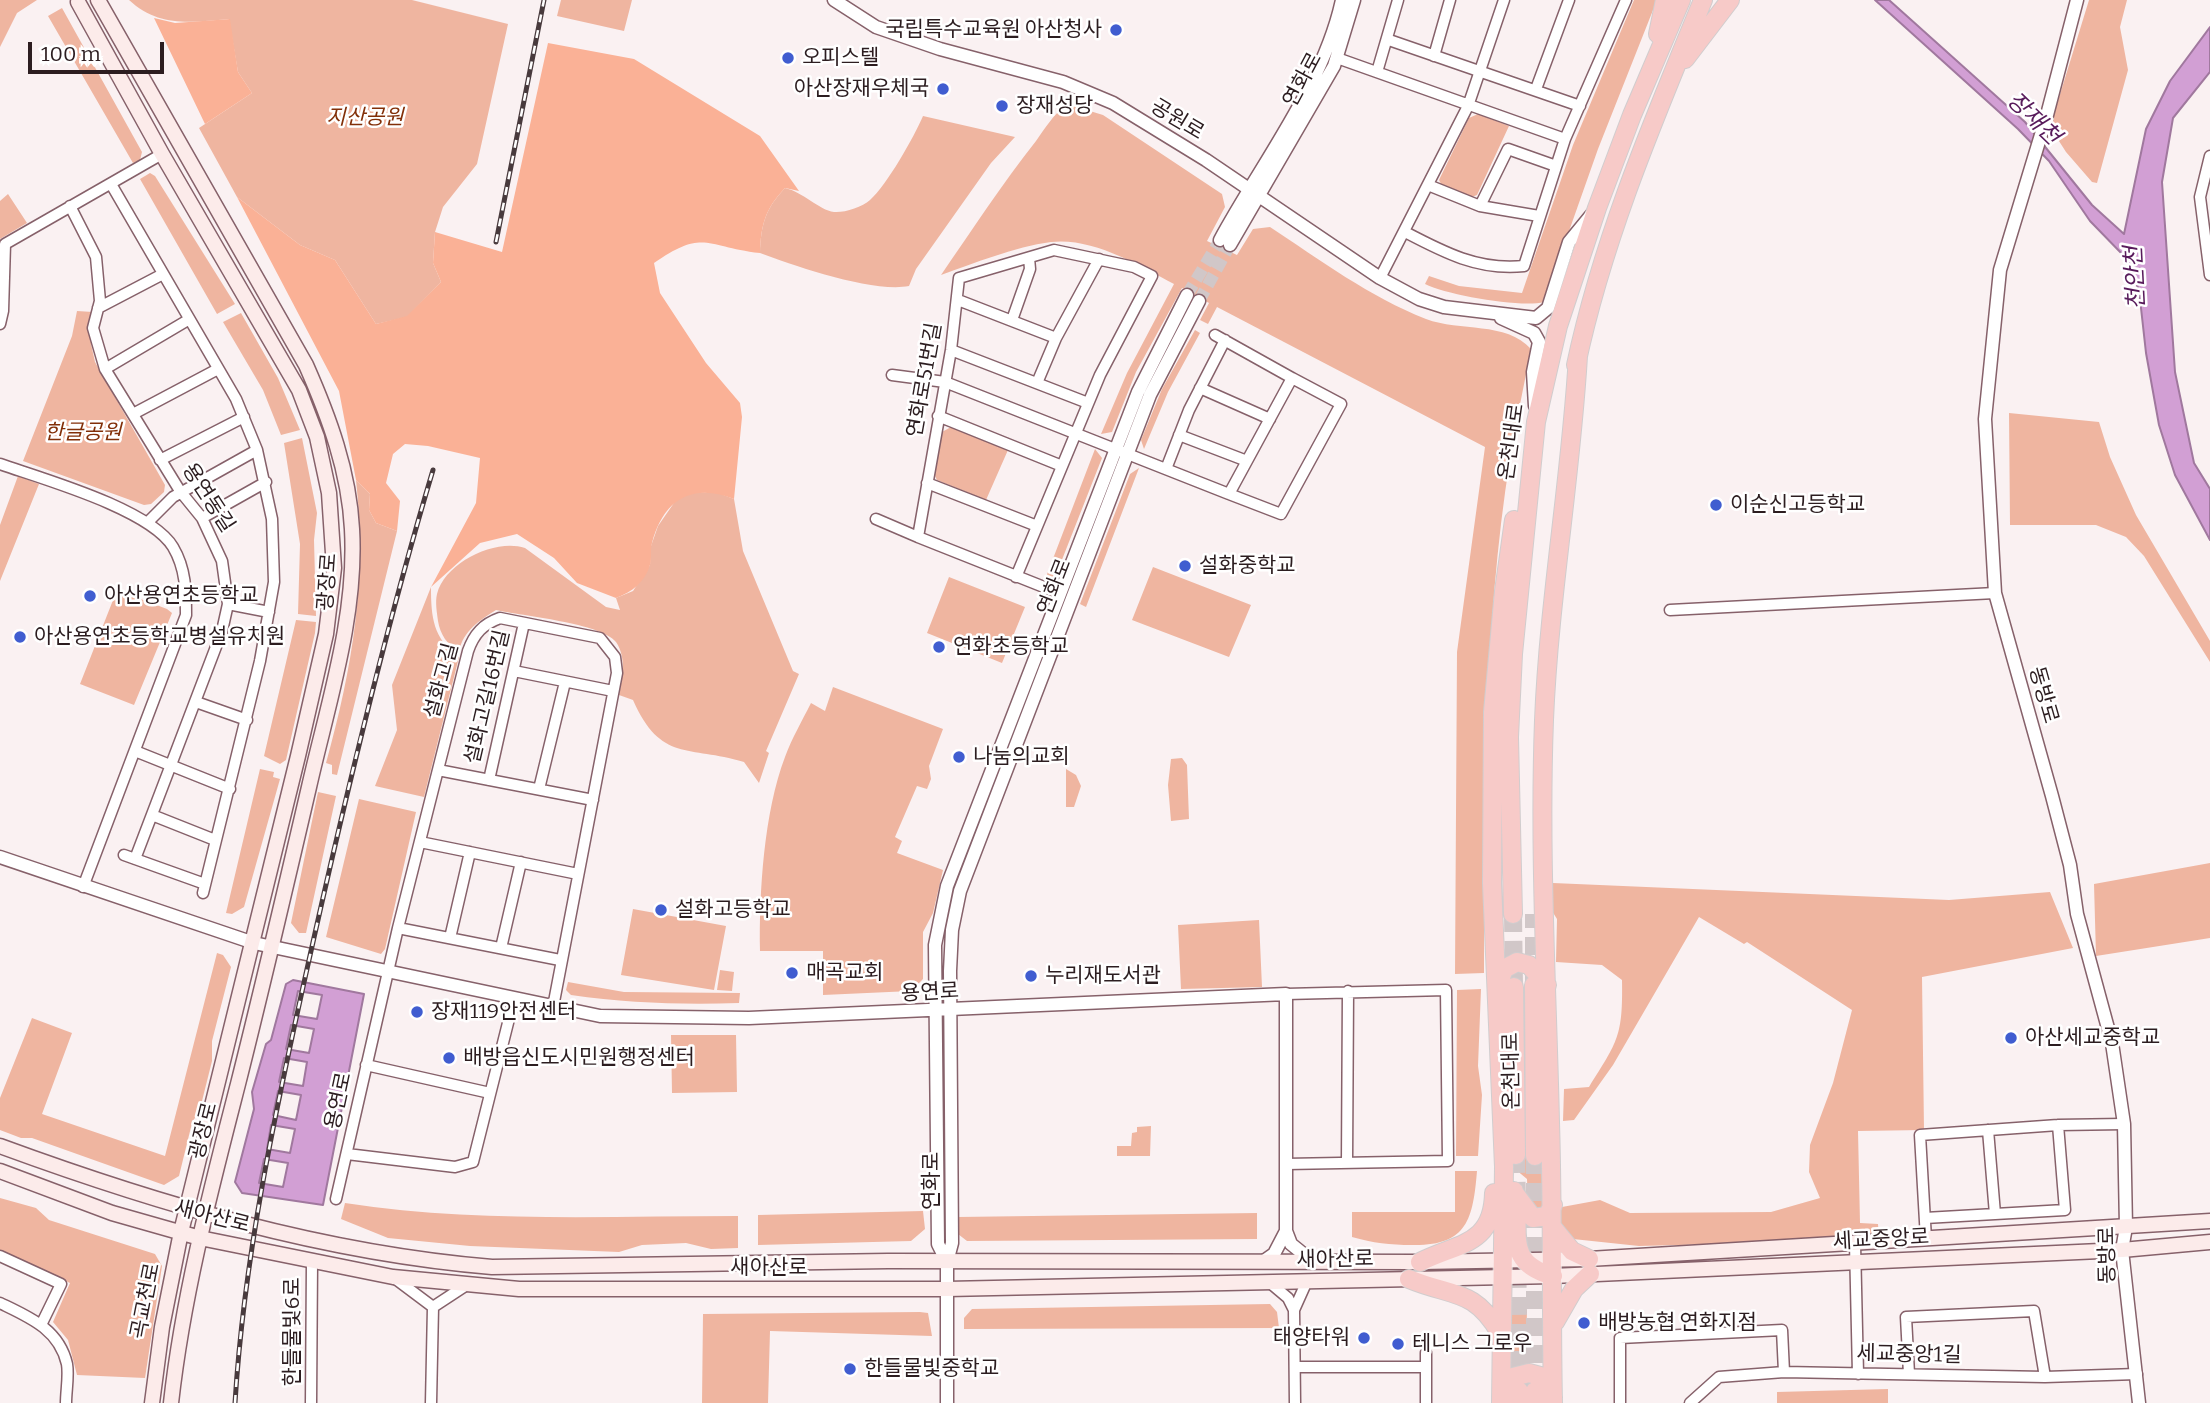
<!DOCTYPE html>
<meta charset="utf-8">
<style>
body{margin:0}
#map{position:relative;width:2210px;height:1403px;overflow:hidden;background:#faf1f2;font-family:Bitter,serif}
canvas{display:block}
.scale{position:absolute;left:28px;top:42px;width:136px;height:32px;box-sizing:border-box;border:4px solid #2c1d20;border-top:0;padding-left:9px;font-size:21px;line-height:24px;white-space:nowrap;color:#2c1d20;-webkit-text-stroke:5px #fff;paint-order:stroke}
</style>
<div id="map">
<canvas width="2210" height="1403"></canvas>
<div class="scale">100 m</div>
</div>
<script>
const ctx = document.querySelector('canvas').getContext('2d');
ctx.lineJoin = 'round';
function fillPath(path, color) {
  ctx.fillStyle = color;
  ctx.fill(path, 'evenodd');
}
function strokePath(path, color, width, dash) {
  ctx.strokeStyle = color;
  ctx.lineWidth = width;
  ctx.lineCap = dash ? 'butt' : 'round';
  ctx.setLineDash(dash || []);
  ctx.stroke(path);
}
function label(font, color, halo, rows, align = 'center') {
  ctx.font = font + ' Bitter,"Noto Sans KR",serif';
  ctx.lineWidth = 5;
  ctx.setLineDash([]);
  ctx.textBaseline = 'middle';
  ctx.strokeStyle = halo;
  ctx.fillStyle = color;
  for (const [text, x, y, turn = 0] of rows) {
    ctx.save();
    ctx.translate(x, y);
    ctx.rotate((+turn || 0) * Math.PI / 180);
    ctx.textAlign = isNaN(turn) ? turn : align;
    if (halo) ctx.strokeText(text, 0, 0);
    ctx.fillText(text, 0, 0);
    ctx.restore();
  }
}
fillPath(new Path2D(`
 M0,0H37L17,13L0,47Z
 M129,0H412L508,24L477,164L443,207L435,232L433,263L441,282L407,317L376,324L335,260L300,245L237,197L199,128L252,93L238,72L229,19C192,22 159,28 129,0Z
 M561,0H632L624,31L557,16Z
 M1634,0H1657L1598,149L1544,302C1521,308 1447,295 1425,284L1429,276L1459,286L1522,293L1573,145Z
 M2089,0H2127L2120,27L2128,70L2097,183L2092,182L2066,152L2050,127Z
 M62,8L142,152L140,160L133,163L48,16Z
 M1067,104L1103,115L1222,194L1225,207L1207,241L1237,255L1253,229L1270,227C1320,260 1370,297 1426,319C1460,332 1506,321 1531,349C1524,385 1516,422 1510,459C1483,628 1485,802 1484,973L1455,974L1457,652L1485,447L1217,307L1208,324L1200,320L1209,303L1182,288L1136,372L1112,432L1101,434L1127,373L1174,284C1139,265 1092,237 1051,242C1014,247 975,263 941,275C972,230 1002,184 1036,141C1046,127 1053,115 1067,104Z
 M1478,114L1509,126L1477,195L1469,198L1441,184L1439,180L1469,118Z
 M923,116L1015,137L991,163L916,269L909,286C873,293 795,266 760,253C761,225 765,209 785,188C803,192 819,210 834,212C844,213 862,207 870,200C887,185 914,137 923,116Z
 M150,173L155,176L235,304L217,314L140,179Z
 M8,194L27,223L0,239V201Z
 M77,311L93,312L91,344L95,362L165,485L164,492L151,504L144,505L23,461L72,336Z
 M241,313L278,378L300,430L281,435L263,390L223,322Z
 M1195,330L1200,333L1168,392L1144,449L1141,440L1162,389Z
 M2009,413L2099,422L2110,457L2136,515L2210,641V662L2144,556L2126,537L2096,525H2010Z
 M951,427L1008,450L986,500L937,480L934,474L942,432Z
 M302,438L317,513L314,540L316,616L298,614L300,544L284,443Z
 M1095,449L1102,458L1054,580L1046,577Z
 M1139,468L1086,607L1080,604L1130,474Z
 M18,476L39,484L0,581V525Z
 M356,480L370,494L369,510L376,523L397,531L337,775L332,774V765L326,763C353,666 367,580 356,480Z
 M716,492L734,499L743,551L793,671L799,674L766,751L769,753L759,783L744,762C688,745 661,763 633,700L619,695C622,678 627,658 616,642C601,623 522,616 496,610C479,621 464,630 459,651C447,645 440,634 438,621C437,613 435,602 437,594C445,562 496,538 525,548L606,607L620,610L616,598L633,591L650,565L651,546L658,526L676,500L688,493Z
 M1153,567L1251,605L1229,657L1132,620Z
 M949,577L1025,607L1002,663L927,633Z
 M431,587C431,617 433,639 459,657L424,797L375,786L397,730L392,685Z
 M117,590L167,609L172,613L134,705L80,684Z
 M296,620L316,622L315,633L286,760L280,764L264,756Z
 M833,687L943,729L929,766L931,779L927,789L917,786L895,837L902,841L897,853L943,870L933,913L923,932V979L911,991L823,995V951H760C759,892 764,812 785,757C792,738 802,721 811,703L825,711Z
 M1182,758L1187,765L1189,819L1171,821L1168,785L1171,759Z
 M260,769L274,772L273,777L280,779L244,907L232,914L226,913Z
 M1066,769L1076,775L1081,786L1074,807H1066Z
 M318,792L336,796L306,933H299L291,923Z
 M359,799L416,812L385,949L381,954L326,937Z
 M2210,863V938L2096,956L2094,884Z
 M1553,883L1949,900L2050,892L2073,948L1922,977L1924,1130L1858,1131L1860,1223L1878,1224L1879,1240L1639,1246L1573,1239L1564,1231L1559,1218L1562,1207L1600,1200L1630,1213L1771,1212L1820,1198L1809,1172L1810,1145L1833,1083L1852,1010L1747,942L1744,944L1699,917L1613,1065L1574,1120L1563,1121L1564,1089L1589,1087C1618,1041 1623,1036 1622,980L1602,965L1556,962L1557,919L1552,911Z
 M633,909L726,926L714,990L621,975Z
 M1259,920L1262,987L1181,989L1178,925Z
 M217,953L223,955L231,967L212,1041V1061L200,1109L192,1123L179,1176L164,1185L32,1138H21L0,1130V1098L32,1018L72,1033L42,1114L165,1156Z
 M720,970L734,972L732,991L717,990Z
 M568,982L624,992L740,993L739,1003C682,1005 628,1003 571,995L566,990Z
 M1481,989L1478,1066L1482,1095L1478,1156H1456L1457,990Z
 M671,1035H736L737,1092L672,1093Z
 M1151,1126L1150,1156H1117V1146H1131L1132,1133L1137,1132V1127Z
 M1507,1158H1545L1546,1208L1540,1214L1528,1203L1527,1179L1509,1164Z
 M1455,1171H1477C1473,1220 1467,1246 1412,1245C1390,1245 1373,1243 1352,1237V1212H1455Z
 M0,1198L36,1208L49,1220L155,1254L162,1266L145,1378L77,1375L68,1340L53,1322L70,1283L0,1250Z
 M345,1203C474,1223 607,1216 738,1216V1248L711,1249L686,1243L642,1245L619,1252L470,1246L388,1238L341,1219Z
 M923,1211L925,1229L911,1241L758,1245V1215Z
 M1257,1213V1239L967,1241L958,1234V1217Z
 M1270,1304L1277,1312L1279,1328L964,1329V1318L972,1309Z
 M1523,1306L1527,1310L1526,1355L1533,1369L1507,1377V1314L1513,1308Z
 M920,1312L928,1313L932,1336L770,1331L768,1403H702L703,1314Z
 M1888,1389V1403H1777V1392Z`), '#efb5a0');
fillPath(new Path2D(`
 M154,18L175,23L230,19L238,72L252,93L205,124Z
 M548,43L634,59L760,136L799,191L785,188C765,209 761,225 760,253C706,247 704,228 654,263L660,293L706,363L740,403L742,417L734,499C692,482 663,500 652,543C650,550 652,558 650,565C645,582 632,592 616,598L577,583L554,558L517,534L480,543L431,587L476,503L480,458L428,446L405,444L393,454L386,483L400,501L397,531L376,523L369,510L370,494L356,480L339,391L237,197L300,245L335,260L376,324L407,316L441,282L433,263L435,232L502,252Z`), '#fab196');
const water = new Path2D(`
 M1875,0H1889L2025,122L2092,205L2124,234L2146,129L2170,81L2210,27V72L2173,118L2162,182L2175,372L2194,463L2210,489V540L2175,475L2159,425L2146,353L2139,290L2125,257L2090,221L2049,161L2018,129Z
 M293,980L364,994L323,1205L242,1193L235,1182L254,1109L252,1092L266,1044L271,1040L286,984ZM298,991L322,995L317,1019L293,1015ZM291,1025L314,1029L309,1053L286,1049ZM284,1058L307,1062L303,1086L279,1082ZM278,1091L301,1095L296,1120L273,1115ZM271,1125L295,1129L290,1153L267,1149ZM264,1159L288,1163L283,1187L259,1183Z`);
fillPath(water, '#d29fd4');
strokePath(water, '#a0789e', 2);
strokePath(new Path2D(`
 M1187,295L1220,240
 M1199,301L1230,245`), '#d1c7c8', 12, [12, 6]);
strokePath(new Path2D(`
 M1513,914L1514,987
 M1534,982V914
 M1516,1155L1517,1204
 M1535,1156V1388
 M1517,1243L1519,1390`), '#d1c7c8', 18, [18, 9]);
const minor = new Path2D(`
 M1389,40L1580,106
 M1434,56L1450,0
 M1337,58L1565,139
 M1377,72L1398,0
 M1536,89L1569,0
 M2210,156L2200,197L2210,275
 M111,184L236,399L257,450L272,519L274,582L260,661L203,893
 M1428,185L1480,206L1539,216
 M70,206L96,257L100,301L93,328L105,369L180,491L202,518L222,561L228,604L222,631L135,859
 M1480,206L1508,149L1556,166
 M1405,232C1443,252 1479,271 1524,266L1565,139L1626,0
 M1380,278L1468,106L1504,0
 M958,300L1056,338
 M98,308L163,274
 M1012,320L1030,269L1029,258
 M0,324L3,311L5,244L162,154
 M951,350L1088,403
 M105,369L188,320
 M892,375L945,382L1229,494L1292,378L1215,335
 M1037,383L1056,338L1099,259
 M1200,388L1270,419
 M133,414L218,369
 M938,416L1062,466
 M1179,435L1247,461
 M160,460L244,417
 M0,464C43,479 150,509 173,547C186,569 186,591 186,615L83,887
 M1166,469L1189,410L1225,340
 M927,483L1037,526
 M1229,494L1281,514L1341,404L1292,378
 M202,518L266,482
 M876,519L918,537
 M147,523L173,497L257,450
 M1016,577L1100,375L1152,276L1134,267L1054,250L959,278L951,350L918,537L1059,593
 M228,604L269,612
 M1670,610L1995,593
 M514,671L613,691
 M196,702L247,720
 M135,751L230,789
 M438,770L593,800
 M489,780L524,623
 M539,789L565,682
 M152,815L215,840
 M420,842L578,874
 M124,855L205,884
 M398,928L560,960
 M450,938L470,852
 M501,948L521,862
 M366,1065L490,1093
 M1988,1130L1995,1214
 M347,1154L455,1167L473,1162L514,999
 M1347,1163L1348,991
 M1286,1164L1448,1161L1446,990L1286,994
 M336,1199L398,928L468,651C474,634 483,624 500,618L600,638L615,657L617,673L553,1007
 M1925,1218L2065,1210L2058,1125
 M1926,1239L1920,1135L2058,1125L2124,1124
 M1855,1244L1858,1374
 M0,1256L61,1284L42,1323
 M393,1277L433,1307
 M1269,1282L1288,1298L1294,1310
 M0,1303C29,1317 59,1329 67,1364C69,1376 66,1391 66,1403
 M433,1307L465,1286
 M1426,1353V1367
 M1295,1367H1426V1403
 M1909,1374L1906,1317L2034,1311L2045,1377
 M311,1403L312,1262
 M431,1403L433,1307
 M1295,1403L1294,1310L1307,1281
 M1620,1403V1338L1782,1330L1784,1372
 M1690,1403L1719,1377L1784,1372L2045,1377L2137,1374`);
const tertiary = new Path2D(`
 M834,0L876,27L940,49L1063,82L1113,103L1206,160L1380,278L1419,299L1444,307L1536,318L1548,308L1569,242L1592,214
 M2077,0L2047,115L2000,270L1985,419L1995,593L2052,796L2070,865L2077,914L2112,1043L2124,1124L2126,1227L2122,1250L2139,1403
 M1220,240C1261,164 1324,84 1342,0
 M1230,245L1334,66L1354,0
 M1501,318L1534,333L1539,342L1533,372L1535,406
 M0,857L254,943L600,1016L749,1018L1286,994V1231L1274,1254L1264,1261
 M1286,1231L1291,1244L1312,1261
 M947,1262L938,1244L935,945L947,886L1138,392L1187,295
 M947,1403V1262L952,1243L950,971L952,930L960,891L1150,395L1199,301`);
const secondary = new Path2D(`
 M98,0L306,365C329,417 349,471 352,529C357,616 328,703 309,787C286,886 263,985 238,1084C211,1189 183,1295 171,1403
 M78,2L162,154L299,390L317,437L329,493L334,568L326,634L298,756L181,1232L162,1327L152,1403
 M0,1146C158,1204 323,1253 492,1267L888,1261L1420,1262L1589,1259L2210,1221
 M0,1171L112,1213L200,1238L393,1277L519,1289H947L1553,1276L2122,1250L2210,1242`);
const trunk = new Path2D(`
 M1658,34L1665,0
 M1685,59L1730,0
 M1576,365C1603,238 1654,119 1703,0
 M1513,914L1509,737L1513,654L1536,422L1558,326L1597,208L1632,115L1681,0
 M1498,985L1504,969L1517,962L1529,965L1547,985
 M1534,985L1535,1156
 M1514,987L1516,1155
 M1514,1191C1523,1229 1501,1262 1553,1276
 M1516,1195L1533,1218L1547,1216L1553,1205
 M1553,1228L1572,1251L1589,1259
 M1420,1262C1457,1243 1493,1246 1494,1193
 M1409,1279C1452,1297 1474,1288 1500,1333
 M1555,1322L1574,1289L1590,1274
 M1519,1391V1403
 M1535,1391V1403
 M1502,1395L1513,1377L1529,1373L1540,1376L1553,1397
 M1501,1403L1504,1167L1492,883L1493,712L1504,591L1514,520
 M1553,1403C1551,1309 1553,1216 1550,1122C1547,988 1539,854 1544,720C1549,598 1571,478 1578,356`);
strokePath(minor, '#86616a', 13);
strokePath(tertiary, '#86616a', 15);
strokePath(secondary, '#86616a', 17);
strokePath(trunk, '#d1cdce', 20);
strokePath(minor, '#fff', 10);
strokePath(tertiary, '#fff', 12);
strokePath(secondary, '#fcebea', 14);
strokePath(trunk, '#f7cac8', 18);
const rail = new Path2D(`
 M496,242L544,0
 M235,1403C244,1256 275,1113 307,969C344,802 384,634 433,470`);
strokePath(rail, '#483a3d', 5);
strokePath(rail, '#fff', 2.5, [8]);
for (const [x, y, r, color] of [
 [1116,30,7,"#405dd0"],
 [788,58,7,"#405dd0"],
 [943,89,7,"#405dd0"],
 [1002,106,7,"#405dd0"],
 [1716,505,7,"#405dd0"],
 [1185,566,7,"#405dd0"],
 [90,596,7,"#405dd0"],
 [20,637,7,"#405dd0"],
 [939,647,7,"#405dd0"],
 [959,757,7,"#405dd0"],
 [661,910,7,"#405dd0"],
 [792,973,7,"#405dd0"],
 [1031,976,7,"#405dd0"],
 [417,1012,7,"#405dd0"],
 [2011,1038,7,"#405dd0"],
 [449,1058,7,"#405dd0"],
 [1584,1323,7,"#405dd0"],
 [1364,1338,7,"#405dd0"],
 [1398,1344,7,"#405dd0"],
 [850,1369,7,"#405dd0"]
]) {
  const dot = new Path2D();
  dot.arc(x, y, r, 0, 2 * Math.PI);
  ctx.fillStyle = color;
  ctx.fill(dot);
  strokePath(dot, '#fff', 2.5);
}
label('21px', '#2c1d20', '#fff', [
 ["국립특수교육원 아산청사",1102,30,"right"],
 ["오피스텔",802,58],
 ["아산장재우체국",929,89,"right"],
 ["장재성당",1016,106],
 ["이순신고등학교",1730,505],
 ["설화중학교",1199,566],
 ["아산용연초등학교",104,596],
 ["아산용연초등학교병설유치원",34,637],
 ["연화초등학교",953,647],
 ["나눔의교회",973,757],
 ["설화고등학교",675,910],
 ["매곡교회",806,973],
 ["누리재도서관",1045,976],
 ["장재119안전센터",431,1012],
 ["아산세교중학교",2025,1038],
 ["배방읍신도시민원행정센터",463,1058],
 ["배방농협 연화지점",1598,1323],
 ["태양타워",1350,1338,"right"],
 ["테니스 그로우",1412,1344],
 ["한들물빛중학교",864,1369]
], 'left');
label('21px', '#2c1d20', '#fff', [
 ["연화로",1303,80,-62],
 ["공원로",1177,120,31],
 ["연화로51번길",925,380,-80],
 ["온천대로",1512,442,-82],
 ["용연동길",208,498,57],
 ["광장로",328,582,-86],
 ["연화로",1055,587,-69],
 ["설화고길",442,681,-75],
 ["동방로",2043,695,74],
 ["설화고길16번길",488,697,-77],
 ["용연로",930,993,-3],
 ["온천대로",1512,1071,-91],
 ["용연로",339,1101,-78],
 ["광장로",204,1131,-76],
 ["연화로",932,1181,-90],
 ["새아산로",212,1217,14],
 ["세교중앙로",1881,1240,-3],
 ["동방로",2108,1255,-91],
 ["새아산로",1335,1260,-1],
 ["새아산로",769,1268],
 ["곡교천로",146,1301,-79],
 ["한들물빛6로",293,1332,-90],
 ["세교중앙1길",1909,1355,1]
]);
label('italic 21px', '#822f08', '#fff', [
 ["지산공원",365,118],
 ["한글공원",83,433]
]);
label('italic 23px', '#581b5b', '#fff', [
 ["장재천",2033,119,44],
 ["천안천",2136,278,-93]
]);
</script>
